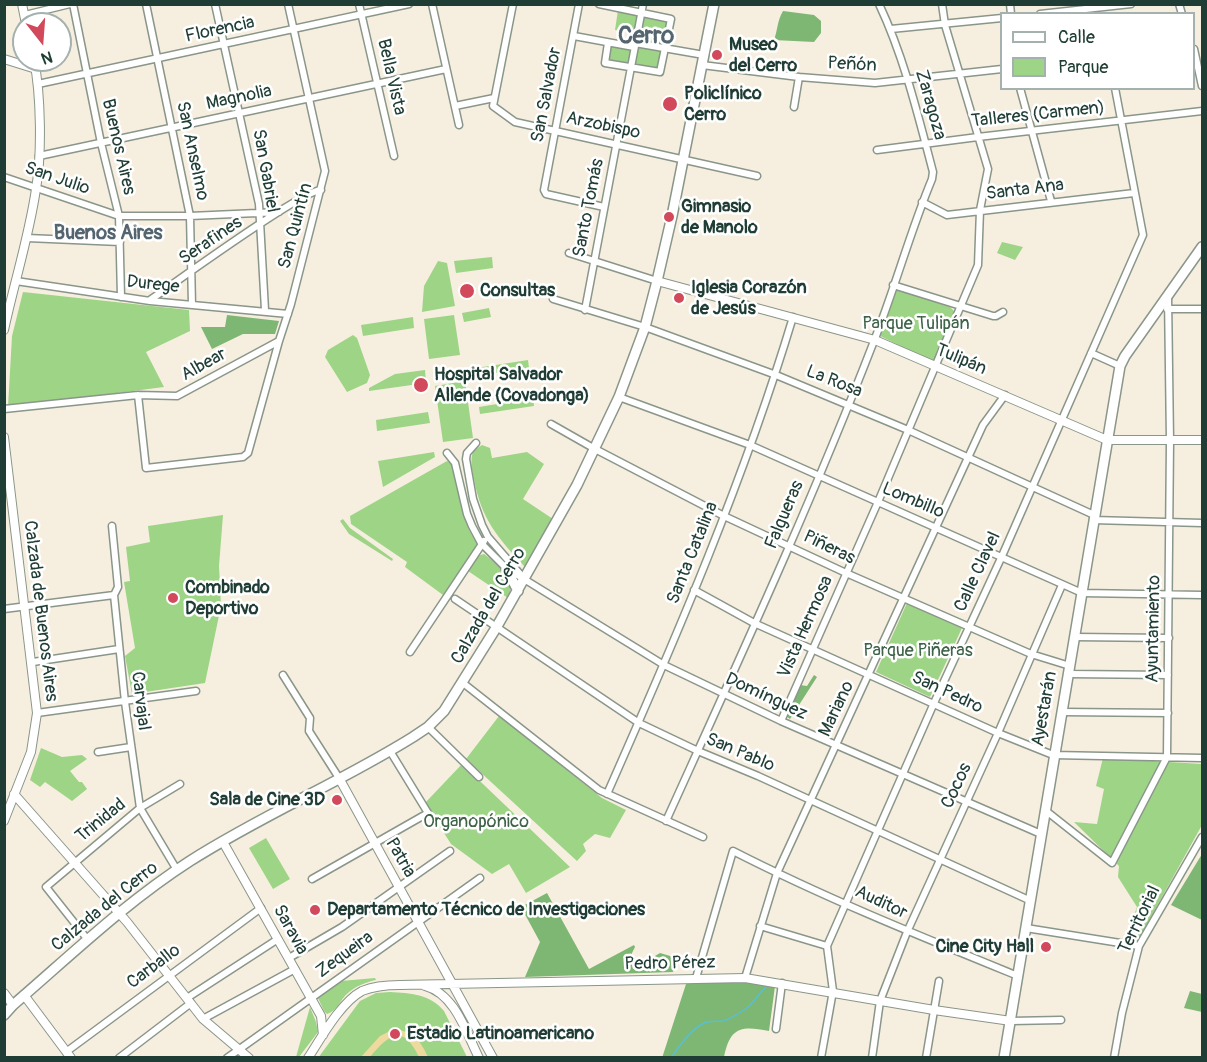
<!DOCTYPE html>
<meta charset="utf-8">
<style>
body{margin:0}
#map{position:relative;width:1207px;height:1062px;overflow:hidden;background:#f6efdf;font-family:Pangolin,sans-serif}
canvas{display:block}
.frame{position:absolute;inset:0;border:6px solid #1f3d34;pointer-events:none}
.legend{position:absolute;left:1000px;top:12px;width:195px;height:78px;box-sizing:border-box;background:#fff;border:2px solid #a5b1ae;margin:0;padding:8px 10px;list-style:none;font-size:18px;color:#1f3d34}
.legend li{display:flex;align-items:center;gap:12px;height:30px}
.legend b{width:30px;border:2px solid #a5b1ae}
.north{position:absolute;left:12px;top:12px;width:60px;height:60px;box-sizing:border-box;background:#fff;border:2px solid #a5b1ae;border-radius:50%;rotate:163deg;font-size:16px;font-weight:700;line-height:24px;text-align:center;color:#1f3d34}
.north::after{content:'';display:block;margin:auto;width:21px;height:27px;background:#d1495b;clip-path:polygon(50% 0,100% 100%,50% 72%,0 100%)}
</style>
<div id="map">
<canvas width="1207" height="1062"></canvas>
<div class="frame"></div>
<ul class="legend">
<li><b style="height:8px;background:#fff"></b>Calle</li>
<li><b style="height:16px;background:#9ed486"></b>Parque</li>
</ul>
<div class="north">N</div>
</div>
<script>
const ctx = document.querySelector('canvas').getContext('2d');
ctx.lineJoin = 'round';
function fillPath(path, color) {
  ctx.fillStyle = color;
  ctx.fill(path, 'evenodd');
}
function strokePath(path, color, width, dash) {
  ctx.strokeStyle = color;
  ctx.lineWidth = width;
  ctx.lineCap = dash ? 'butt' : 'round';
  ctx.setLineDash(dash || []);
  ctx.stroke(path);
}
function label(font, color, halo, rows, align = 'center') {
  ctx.font = font + ' Pangolin,sans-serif';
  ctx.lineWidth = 5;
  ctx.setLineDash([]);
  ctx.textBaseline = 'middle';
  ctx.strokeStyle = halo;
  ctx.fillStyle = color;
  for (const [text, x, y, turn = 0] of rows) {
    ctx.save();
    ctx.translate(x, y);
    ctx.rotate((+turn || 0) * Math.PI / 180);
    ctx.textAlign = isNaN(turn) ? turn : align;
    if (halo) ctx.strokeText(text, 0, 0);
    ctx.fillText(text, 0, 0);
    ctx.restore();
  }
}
fillPath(new Path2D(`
 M618,10L669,20L659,70L606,61L609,45L632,49L635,34L615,30Z
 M1002,242L1023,247L1015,260L997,253Z
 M492,257L493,268L456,273L454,261Z
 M438,261L447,263L455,306L422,312L424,286Z
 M896,289L950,307L954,311L936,358L931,361L880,336Z
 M23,292L189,310L190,331L146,352L164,387L8,407L12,336Z
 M489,308L491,317L464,322L462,313Z
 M454,315L460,355L429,359L424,319Z
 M413,317L414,328L363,336L361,325Z
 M353,335L357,338L370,375L367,383L347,392L325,357L328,350Z
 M528,360L529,368L471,377L470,369Z
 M425,370L426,383L369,391V388L395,374Z
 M465,381L473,438L443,442L435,386Z
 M533,398L534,406L480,414L479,407Z
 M428,412L430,423L377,431L376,420Z
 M482,445L490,448L492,458L527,452L544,464L523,499L553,519L525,567C498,538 481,519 474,479C472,469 470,461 473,451Z
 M434,452L435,457L383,487L378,461Z
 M447,461L453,464C460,493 460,522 479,545L443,595L405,567L407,562L351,524L350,516Z
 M223,515L219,566L221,606L205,683L132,694L125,656L135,648L124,582L130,581L126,547L150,542L148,526Z
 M343,519L350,528L393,559L392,561L349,534L340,521Z
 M484,554C498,564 517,580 508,598L468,571L477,556Z
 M907,603L962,628L930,697L876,672Z
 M499,716L602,798L626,810L610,838L595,834L583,844L586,851L577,861L466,759Z
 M41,748L62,757L82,755L87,759L70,771L79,782H82L87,789L72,801L45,782L40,787L30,780Z
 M1103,758L1202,764V825L1137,942L1125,940L1137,907L1118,877L1119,866L1074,822L1097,824L1104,789L1096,786Z
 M462,764L570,867L526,893L509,864L492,874L451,844L425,803Z
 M266,838L290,879L273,889L249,848Z
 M375,978L376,980C366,982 356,986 348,993C340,999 338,1011 327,1014L324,1011L318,998L341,981Z
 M390,992C410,993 430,994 444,1011L467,1057L318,1058L360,1001L376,993Z
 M310,1007L316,1022L318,1032L299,1057H296Z`), '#9ed486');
fillPath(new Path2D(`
 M783,11L814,15L821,21V33L814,42L774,40C778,29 777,21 783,11Z
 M227,315L279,321L275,334H243L212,349L201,327H225Z
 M814,675L817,677L790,719L786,716L800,685L807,686Z
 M1202,854V920L1171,905Z
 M547,893L589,969L634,945L635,947L631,955L633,969L660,953L677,958L673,972L525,977L540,942L521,907Z
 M687,981L744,982L775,986L769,1031C740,1025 730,1028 724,1057L662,1058Z
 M1190,991L1202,994V1012L1184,1008Z`), '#7eb673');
fillPath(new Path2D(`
 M394,1029C414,1032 420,1040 428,1057H419C403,1024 390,1033 370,1057H361L380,1036Z`), '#eeda9e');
strokePath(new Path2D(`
 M671,1058C679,1046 691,1029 704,1023C710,1020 717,1022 723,1021C730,1019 738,1014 744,1010C754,1003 758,994 767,986`), '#58c0d6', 1.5);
const minor = new Path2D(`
 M73,4L101,143L119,216L121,297
 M146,4L190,216L192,305
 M215,4L259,204L265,310
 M359,4L394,156
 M432,4L459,125
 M513,4L493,106L515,122L757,176
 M579,4L544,190L546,194L604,207
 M599,4L671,19L660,72L605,63L608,43
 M1010,4L1011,14
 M1179,4L1182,14
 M1040,14L1131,4
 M25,15L70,4
 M891,29L1002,18
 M574,36L634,47
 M635,43L704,55
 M1194,49L1202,86
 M702,65L799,77L875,83L1002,69
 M38,84L409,4
 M1020,88L1051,201
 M455,106L494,98
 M794,107L799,77
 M877,150L978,137L1202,111
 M39,156L446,69
 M4,177L119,216H190L279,212
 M922,202L947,215L1134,193
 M27,238L120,242
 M569,253L657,281
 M16,281L150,301L288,314
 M893,285L993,316H996L1003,312
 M553,299L645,327L776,375L908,430L1094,515
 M150,300C175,283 302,190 321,190
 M1167,309H1202
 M585,310L643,4
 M1091,353L1120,366
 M138,395L146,468L243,457L248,453L279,341L291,304L325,171L288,4
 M619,397L750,445L1082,593L1202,595
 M4,409L138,395L177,396L279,341
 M551,424L595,449L724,516L846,573L1031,654L1070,666
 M476,443L467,453L466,459L473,499L482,525L488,537L520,574
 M447,453L455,463L467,514L472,526L481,543L506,568L664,665L781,721L1041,834
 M1093,520L1202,523
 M112,526L118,587L114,595L125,702L140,808L177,870
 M694,590L754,623L998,733L1053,755L1202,758
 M455,599L639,723L698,751L758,776L1031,901
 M4,609L114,595
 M1074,637L1169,638
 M410,652L484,541
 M33,662L119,649
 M1069,674L1168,675
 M283,675L310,718L309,731L339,778
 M463,683L599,790L703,837
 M1062,712L1168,713
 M37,713L196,691
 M781,721L878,502L978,265L980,210L988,169L945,25L942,4
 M428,727L479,777
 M98,752L131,747
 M607,794C676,638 744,480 793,317
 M1045,810L1112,863L1167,757L1170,441L1168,296
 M666,821C738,662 811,504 874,341C895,288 910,232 932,179L933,172C918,115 904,57 879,4
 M312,879L428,813L390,751
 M760,926L827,946
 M1026,928L1139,946
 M88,940L46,887L140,808L180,784
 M289,958L342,927L450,851
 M696,978L733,851C825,898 922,937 1018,976
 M745,978L777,873L983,425L1005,395
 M187,998L278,939
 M203,1019L295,969
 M1011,1021L1061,1020
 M776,1029L782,983
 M66,1052L261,908
 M119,1058L191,1003
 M227,1058L480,878
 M821,1058L833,991L827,946L934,703L1002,556L1143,235L1115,88
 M872,1058L880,1001L907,932L998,733L1062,585
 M926,1058L939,981
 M1114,1058L1122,1013L1139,946L1202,837`);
const tertiary = new Path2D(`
 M22,4L26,24
 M4,59L36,69
 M657,281L875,340L1107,440H1202
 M4,330C14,283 29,237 36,189C42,154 41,95 34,60
 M4,437L37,713L31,752L4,821
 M339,778L493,1058
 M14,794L127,922L203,1019L249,1058
 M223,842L321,1016L323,1035
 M425,986C455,994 466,1032 479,1058
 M4,993L13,1005
 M24,995L71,1058
 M308,1058C321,1038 341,1002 362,991C374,986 388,985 400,985L745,978L934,1010L1011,1021`);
const secondary = new Path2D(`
 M1004,1058L1120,366L1125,356L1202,247`);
const primary = new Path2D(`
 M506,568L518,591
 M4,1015L13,1005C70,956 126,902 190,861C262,815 341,782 413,737L428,727L444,711L496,628L577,485L619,397L645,327L657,281L672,216L714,4`);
strokePath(minor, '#8a968a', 9);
strokePath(tertiary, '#8a968a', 10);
strokePath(secondary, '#8a968a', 12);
strokePath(primary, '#8a968a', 12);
strokePath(minor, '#fff', 6);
strokePath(tertiary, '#fff', 8);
strokePath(secondary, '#fff', 9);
strokePath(primary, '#fff', 9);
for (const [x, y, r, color] of [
 [717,55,6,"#d1495b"],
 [670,104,8,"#d1495b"],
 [669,217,6,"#d1495b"],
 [467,291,8,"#d1495b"],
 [679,298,6,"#d1495b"],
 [421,385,8,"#d1495b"],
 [173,598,6,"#d1495b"],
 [337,800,6,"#d1495b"],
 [315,910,6,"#d1495b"],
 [1046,947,6,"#d1495b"],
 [395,1034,6,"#d1495b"]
]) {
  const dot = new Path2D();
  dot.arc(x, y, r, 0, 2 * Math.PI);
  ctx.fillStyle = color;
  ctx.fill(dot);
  strokePath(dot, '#fff', 2);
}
label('18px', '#1f3d34', '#fff', [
 ["Florencia",220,30,-12],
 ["Peñón",852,65,3],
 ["Bella Vista",391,77,77],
 ["San Salvador",547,95,-79],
 ["Magnolia",239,98,-12],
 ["Zaragoza",930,105,74],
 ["Talleres (Carmen)",1038,115,-6],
 ["Arzobispo",603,126,12],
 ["Buenos Aires",118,147,77],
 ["San Anselmo",192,151,78],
 ["San Gabriel",265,171,80],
 ["San Julio",57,179,19],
 ["Santa Ana",1025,190,-7],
 ["Santo Tomás",589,208,-79],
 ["San Quintín",296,226,-75],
 ["Serafines",211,241,-34],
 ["Durege",153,285,6],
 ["Tulipán",961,360,23],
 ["Albear",204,365,-29],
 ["La Rosa",834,382,22],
 ["Lombillo",913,501,23],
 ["Falgueras",785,515,-67],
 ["Piñeras",829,548,26],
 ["Santa Catalina",693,553,-68],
 ["Calle Clavel",978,572,-65],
 ["Calzada del Cerro",489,606,-60],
 ["Calzada de Buenos Aires",40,611,83],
 ["Vista Hermosa",806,627,-66],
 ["Ayuntamiento",1154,629,-89],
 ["San Pedro",947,693,25],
 ["Domínguez",766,697,25],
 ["Carvajal",140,701,83],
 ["Mariano",837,709,-65],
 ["Ayestarán",1045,709,-80],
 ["San Pablo",740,753,23],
 ["Cocos",957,786,-65],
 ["Trinidad",101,821,-39],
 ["Patria",400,858,60],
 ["Auditor",881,903,25],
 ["Calzada del Cerro",105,907,-39],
 ["Territorial",1140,920,-64],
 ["Saravia",290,930,61],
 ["Zequeira",345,955,-36],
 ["Pedro Pérez",670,964,-1],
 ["Carballo",154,967,-37]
]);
label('bold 18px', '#1f3d34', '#fff', [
 ["Museo",729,45],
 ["del Cerro",729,66],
 ["Policlínico",684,94],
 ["Cerro",684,115],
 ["Gimnasio",681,207],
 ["de Manolo",681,228],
 ["Iglesia Corazón",691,288],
 ["de Jesús",691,309],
 ["Consultas",480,291],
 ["Hospital Salvador",434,375],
 ["Allende (Covadonga)",434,396],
 ["Combinado",185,588],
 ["Deportivo",185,609],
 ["Sala de Cine 3D",325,800,"right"],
 ["Departamento Técnico de Investigaciones",327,910],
 ["Cine City Hall",1034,947,"right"],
 ["Estadio Latinoamericano",407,1034]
], 'left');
label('18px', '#3f6348', '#fff', [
 ["Parque Tulipán",916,324],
 ["Parque Piñeras",918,651],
 ["Organopónico",476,822]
]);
label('bold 20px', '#546570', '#fff', [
 ["Buenos Aires",108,234]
]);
label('bold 24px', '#546570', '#fff', [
 ["Cerro",646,37]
]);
</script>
